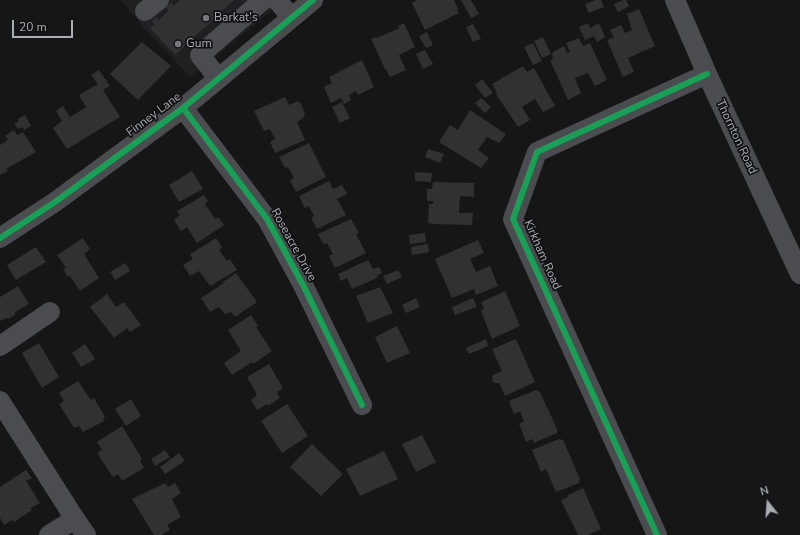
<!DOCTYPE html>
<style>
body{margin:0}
#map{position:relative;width:800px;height:535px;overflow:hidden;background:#161617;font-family:"Nunito Sans",sans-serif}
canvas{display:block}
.north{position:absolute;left:748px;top:483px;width:40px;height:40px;-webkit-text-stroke:3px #111112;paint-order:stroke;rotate:343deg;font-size:11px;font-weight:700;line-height:16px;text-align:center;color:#a9adb6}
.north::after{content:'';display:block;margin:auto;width:14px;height:18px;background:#a9adb6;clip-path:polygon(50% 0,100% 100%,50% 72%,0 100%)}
.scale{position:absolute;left:12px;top:20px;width:61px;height:18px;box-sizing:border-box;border:2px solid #a9adb6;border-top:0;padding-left:5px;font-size:12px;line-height:14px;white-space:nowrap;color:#a9adb6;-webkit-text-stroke:3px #111112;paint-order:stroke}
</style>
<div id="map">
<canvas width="800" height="535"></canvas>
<div class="north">N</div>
<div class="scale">20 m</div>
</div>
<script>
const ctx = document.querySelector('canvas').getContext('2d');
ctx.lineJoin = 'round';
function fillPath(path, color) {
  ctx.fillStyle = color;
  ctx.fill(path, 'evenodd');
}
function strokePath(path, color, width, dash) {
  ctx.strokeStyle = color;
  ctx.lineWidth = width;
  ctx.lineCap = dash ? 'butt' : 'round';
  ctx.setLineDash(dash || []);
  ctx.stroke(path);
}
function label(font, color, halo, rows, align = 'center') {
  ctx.font = font + ' "Nunito Sans",sans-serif';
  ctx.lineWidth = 3.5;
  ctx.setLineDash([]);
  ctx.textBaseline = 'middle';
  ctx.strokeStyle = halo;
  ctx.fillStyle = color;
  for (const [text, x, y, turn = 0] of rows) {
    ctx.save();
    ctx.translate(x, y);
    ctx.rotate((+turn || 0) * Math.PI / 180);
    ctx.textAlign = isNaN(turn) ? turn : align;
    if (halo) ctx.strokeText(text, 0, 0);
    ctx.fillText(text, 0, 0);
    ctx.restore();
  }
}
fillPath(new Path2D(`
 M121,0H285L190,77L142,26Z`), '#202022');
fillPath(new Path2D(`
 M180,0H234L175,55L150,28L155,24L152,21L156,17L159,20L169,10L166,8L171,3L174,6Z
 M417,0H454L458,9H457L459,13L425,30L412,3Z
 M461,0H471L479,14L471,18Z
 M595,0H601L604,7L589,13L585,4Z
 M623,0H626L629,6L618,12L614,4Z
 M639,9L655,46L628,58L634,72L623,77L607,40L614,37L610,30L621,25L625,33L632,30L627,14Z
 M404,23L415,47L399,55L406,70L390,77L386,69H385L371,39L376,37L377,38L399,28L398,26Z
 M588,23L590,28L599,23L605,37L597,42L594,36L585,40L579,27Z
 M473,24L481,39L473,42L466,27Z
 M427,32L433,45L426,48L419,36Z
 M543,37L551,54L542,58L534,41Z
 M579,38L583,46L590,43L607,80L595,86L588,73L575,78L581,93L568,100L550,60L553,59L552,55L553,52L564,46L567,53L570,52L566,43Z
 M142,42L171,66L138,100L110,74Z
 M533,43L542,61L533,65L524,47Z
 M425,50L433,64L423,69L416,54Z
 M362,60L374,87L358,95L356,91L349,95L351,100L344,104L341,98L331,103L324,87L332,83L329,77Z
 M523,66L527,72L534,68L555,106L543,112L535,99L522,107L530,120L518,127L496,94L497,93L492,84Z
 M99,70L110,86L103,90L120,117L67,149L53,128L62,121L56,111L63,106L70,117L86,107L79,95L98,84L91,75Z
 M482,79L493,93L485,98L475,85Z
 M285,97L289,105L298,101L301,104L305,114L303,118L297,122L305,140L275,153L270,142L275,139L270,129L264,131L254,111Z
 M481,98L491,107L485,113L475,103Z
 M342,102L350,118L340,123L332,107Z
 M470,110L506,134L499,143L487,137L478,150L489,158L481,168L439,142L450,125L458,130Z
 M25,115L31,126L24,130L23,127L18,129L14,124L19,121L18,119Z
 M14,130L17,135L23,132L36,152L6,169L8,171L0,175V145L8,140L5,136Z
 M309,143L326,177L296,192L290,180L294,178L288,167L285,168L279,157Z
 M428,149L444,154L440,163L425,157Z
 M192,171L203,189L179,202L169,185Z
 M415,172L432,173L431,182L415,181Z
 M329,181L333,189L342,185L347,194L337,199L346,215L317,229L311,218L314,216L309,206L305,208L299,196Z
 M433,182L474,183V197L460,196L459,213H473L472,225L431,224V223H428L429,204H433V201H427V189H432Z
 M204,195L208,201L205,204L215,219L218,217L224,225L197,243L187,227L181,231L174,220L180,215L177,211Z
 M351,219L359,233L356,234L366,253L335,268L329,256L333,254L327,243L324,245L318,234Z
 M425,233L426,242L410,244L409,235Z
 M83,238L90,249L84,254L99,278L80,291L70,276L68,277L63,269L66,268L57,255Z
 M216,238L222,247L219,250L227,261L230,259L237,270L210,286L199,271L190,276L183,265L193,259L190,254Z
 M478,240L484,253L470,259L476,272L490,266L498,286L476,295L474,289L452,298L435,259Z
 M428,244L429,252L412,255L411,247Z
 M36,247L46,262L16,280L7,265Z
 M368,260L373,269L379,267L382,273L377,276V278L352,289L347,278L341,281L338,274Z
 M125,263L130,271L115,280L110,272Z
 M398,270L402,277L387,284L383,276Z
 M236,273L257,302L235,317L231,312L225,314L219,307L210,312L201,298L224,283L223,282Z
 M18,286L29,304L15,312V315L8,319L6,318L0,321V297Z
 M380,287L393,313L368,323L356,296Z
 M505,291L520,326L492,339L481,311L484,309L481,302Z
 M107,294L116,307L124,302L141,325L130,332L127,328L114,338L90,307Z
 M416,298L420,307L406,313L402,305Z
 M473,298L477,307L455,315L452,307Z
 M251,315L258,326L256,327L272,351L253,364L252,362L232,375L224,363L241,351L228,330Z
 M397,326L410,353L387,363L375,337Z
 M486,339L488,346L469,354L466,348Z
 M516,339L535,382L505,396L499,383H494L492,380L493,375L502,371L492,349Z
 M39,343L59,377L42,388L22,353Z
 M85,344L95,359L81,367L72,353Z
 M269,364L283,388L277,392L280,398L268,406L267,404L257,410L251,400L257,395L247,377Z
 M78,381L91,400L94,398L105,417L103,419L104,421L83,432L79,426L74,428L59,404L64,401L59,393Z
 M536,390L540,392L557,429V433L534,443L533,439L526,442L519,424L524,421L520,411L514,414L509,401Z
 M131,399L141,416L126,426L115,409Z
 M287,404L308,436L282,453L261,421Z
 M122,426L142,459L140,461L144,468L122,481L118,474L113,477L97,453L102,450L97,442Z
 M422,435L436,462L416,472L402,444Z
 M559,439L563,440L580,479L579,483L556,492L546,469L541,472L532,450Z
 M312,444L343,474L321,496L290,467Z
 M165,450L170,457L155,466L151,459Z
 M384,451L398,479L360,496L346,469Z
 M179,453L185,461L165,474L160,467Z
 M26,470L32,478L26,481L40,503L31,508L32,510L14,522L12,520L4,525L0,518V487Z
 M165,483L168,487L175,483L181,493L172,499L181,517L167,525L170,530L161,535H154L132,499Z
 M583,488L601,529L588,535H578L561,500L568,497V495Z`), '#313132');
strokePath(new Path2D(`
 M277,0L291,17
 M675,0L707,74L800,274
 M145,11L159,0
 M218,78L200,55L263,0
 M183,108L267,219L303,285L362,405
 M0,238L55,202L183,108L313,0
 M0,346L50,312
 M0,401L75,519L86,535
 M49,535L75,519
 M657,535L513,219L537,152L707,74`), '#4b4c4f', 20);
strokePath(new Path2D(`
 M183,108L267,219L303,285L362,405
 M0,238L55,202L183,108L313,0
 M657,535L513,219L537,152L707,74`), '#1a9f57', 6);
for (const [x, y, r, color] of [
 [206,18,4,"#76787e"],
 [178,44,4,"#76787e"]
]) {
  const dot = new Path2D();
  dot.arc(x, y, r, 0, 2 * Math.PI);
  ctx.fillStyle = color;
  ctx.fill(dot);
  strokePath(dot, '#111112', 1.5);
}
label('12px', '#a9adb6', '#111112', [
 ["Barkat's",214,18],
 ["Gum",186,44]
], 'left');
label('12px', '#a9adb6', '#111112', [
 ["Finney Lane",154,115,-37],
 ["Thornton Road",736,137,65],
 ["Roseacre Drive",293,245,61],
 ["Kirkham Road",542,255,66]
]);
</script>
